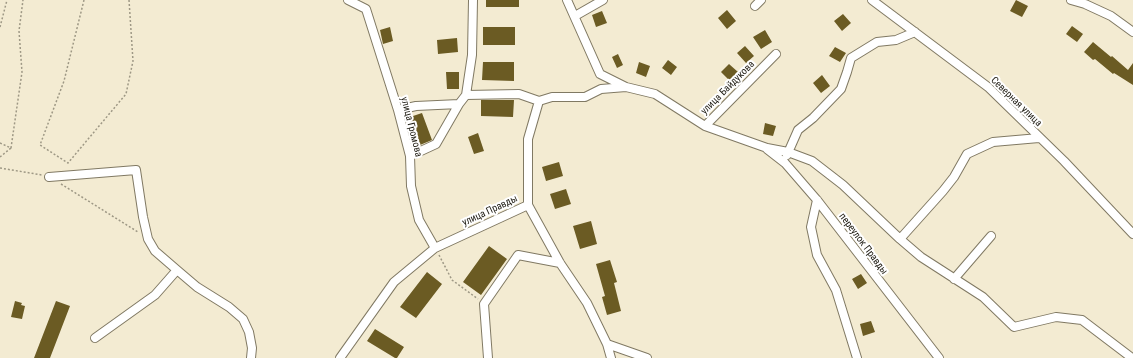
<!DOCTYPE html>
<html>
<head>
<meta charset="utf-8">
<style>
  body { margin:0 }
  canvas { display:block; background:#f3ebd2 }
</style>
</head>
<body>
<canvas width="1133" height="358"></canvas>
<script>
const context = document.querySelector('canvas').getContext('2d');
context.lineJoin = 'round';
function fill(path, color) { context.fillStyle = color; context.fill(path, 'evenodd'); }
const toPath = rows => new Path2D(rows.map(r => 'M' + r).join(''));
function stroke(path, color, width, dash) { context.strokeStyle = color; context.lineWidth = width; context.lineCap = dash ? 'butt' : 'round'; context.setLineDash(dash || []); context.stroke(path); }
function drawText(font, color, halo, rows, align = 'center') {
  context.font = font + ' "Roboto Condensed",sans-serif'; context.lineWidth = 4; context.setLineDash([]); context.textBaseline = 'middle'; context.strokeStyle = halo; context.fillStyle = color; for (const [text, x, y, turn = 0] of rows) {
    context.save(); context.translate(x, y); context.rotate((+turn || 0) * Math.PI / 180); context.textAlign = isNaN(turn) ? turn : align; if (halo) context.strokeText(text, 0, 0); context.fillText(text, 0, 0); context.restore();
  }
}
fill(toPath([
  [486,0,519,0,519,7,486,7],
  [1016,0,1028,6,1022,17,1010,11],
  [727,10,736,21,727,29,718,18],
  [602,11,607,23,596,27,592,15],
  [843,14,851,23,842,31,834,21],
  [1072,26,1083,34,1077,42,1066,34],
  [390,27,393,41,383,44,380,30],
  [483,27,515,27,515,45,483,45],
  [765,30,772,42,761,49,753,37],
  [457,38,458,52,438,54,437,40],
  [1093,42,1111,57,1112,56,1128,70,1133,63,1133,85,1114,73,1113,74,1095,59,1093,60,1084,52],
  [745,46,754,56,746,63,737,53],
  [835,47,846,53,840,62,829,56],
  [618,54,623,65,617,68,612,57],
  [668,60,677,67,671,75,662,68],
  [483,62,514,62,514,81,482,80],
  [639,62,650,66,646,77,636,73],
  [729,64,738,72,730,81,721,72],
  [446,72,459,72,459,89,447,89],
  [822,75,830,86,821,93,813,83],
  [481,100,514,100,513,117,481,116],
  [422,113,432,140,420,145,410,117],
  [765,123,776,126,773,136,763,134],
  [478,133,484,151,474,154,468,137],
  [559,162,563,176,546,181,542,167],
  [566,189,571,204,555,209,550,194],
  [591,221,597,244,580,249,573,226],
  [489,246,507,259,481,295,463,282],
  [610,260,617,282,614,283,621,311,607,315,602,297,605,296,596,264],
  [427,272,442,284,416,318,400,307],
  [861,274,867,283,858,289,852,279],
  [15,301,22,303,21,305,25,306,22,319,11,317],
  [56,301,70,306,50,358,34,358],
  [871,321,875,332,863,336,860,324],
  [375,329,404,347,397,358,395,358,367,341]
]), '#6b5b23');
const minor = toPath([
  [348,0,366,9,398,110,410,156,411,186,419,220,435,248],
  [567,0,600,74,626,87,601,89,585,97,552,97,539,101,528,139,528,205,560,263,587,303,607,344,611,358],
  [872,0,988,87,1064,161,1133,234],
  [1071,0,1085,4,1111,16,1133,32],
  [755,6,761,0],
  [575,16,603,0],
  [626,87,655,94,705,126,767,148,788,152,812,161,843,185,900,239,921,257,983,297,1014,327,1056,317,1082,320,1132,358],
  [466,95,519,94,539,101],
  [398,110,416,106,459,104,466,95,472,55,473,0],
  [705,126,776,54],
  [767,149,785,163,817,200,939,358],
  [787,155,798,130,813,118,841,89,847,72,851,58,877,42,896,40,915,32],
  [410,156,436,144,459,104],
  [49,177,136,170,143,217,148,239,155,251,177,270,197,287,229,307,243,319,249,332,252,348,251,358],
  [817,200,811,227,817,255,836,290,857,358],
  [900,239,943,191,954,177,967,154,993,142,1039,138],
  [954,279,991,236],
  [95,338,155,295,177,270],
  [607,344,647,358],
  [340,358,394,282,435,248,528,205],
  [488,358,484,304,518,255,560,263]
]);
stroke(minor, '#807963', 10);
stroke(toPath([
  [84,0,64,81,40,145,68,163,126,94,133,61,129,0],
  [0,27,7,0],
  [0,143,11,148,22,72,19,31,23,0],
  [0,157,11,148],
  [0,168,42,175],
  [61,184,138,232],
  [439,255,452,280,478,299]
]), '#9e9885', 1.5, [2, 2]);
stroke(minor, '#fff', 8);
drawText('10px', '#1b180f', '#fff', [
  ["улица Байдукова",728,88,-45],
  ["Северная улица",1016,102,44],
  ["улица Громова",411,127,76],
  ["улица Правды",490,211,-25],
  ["переулок Правды",863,244,53]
]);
</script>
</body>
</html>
